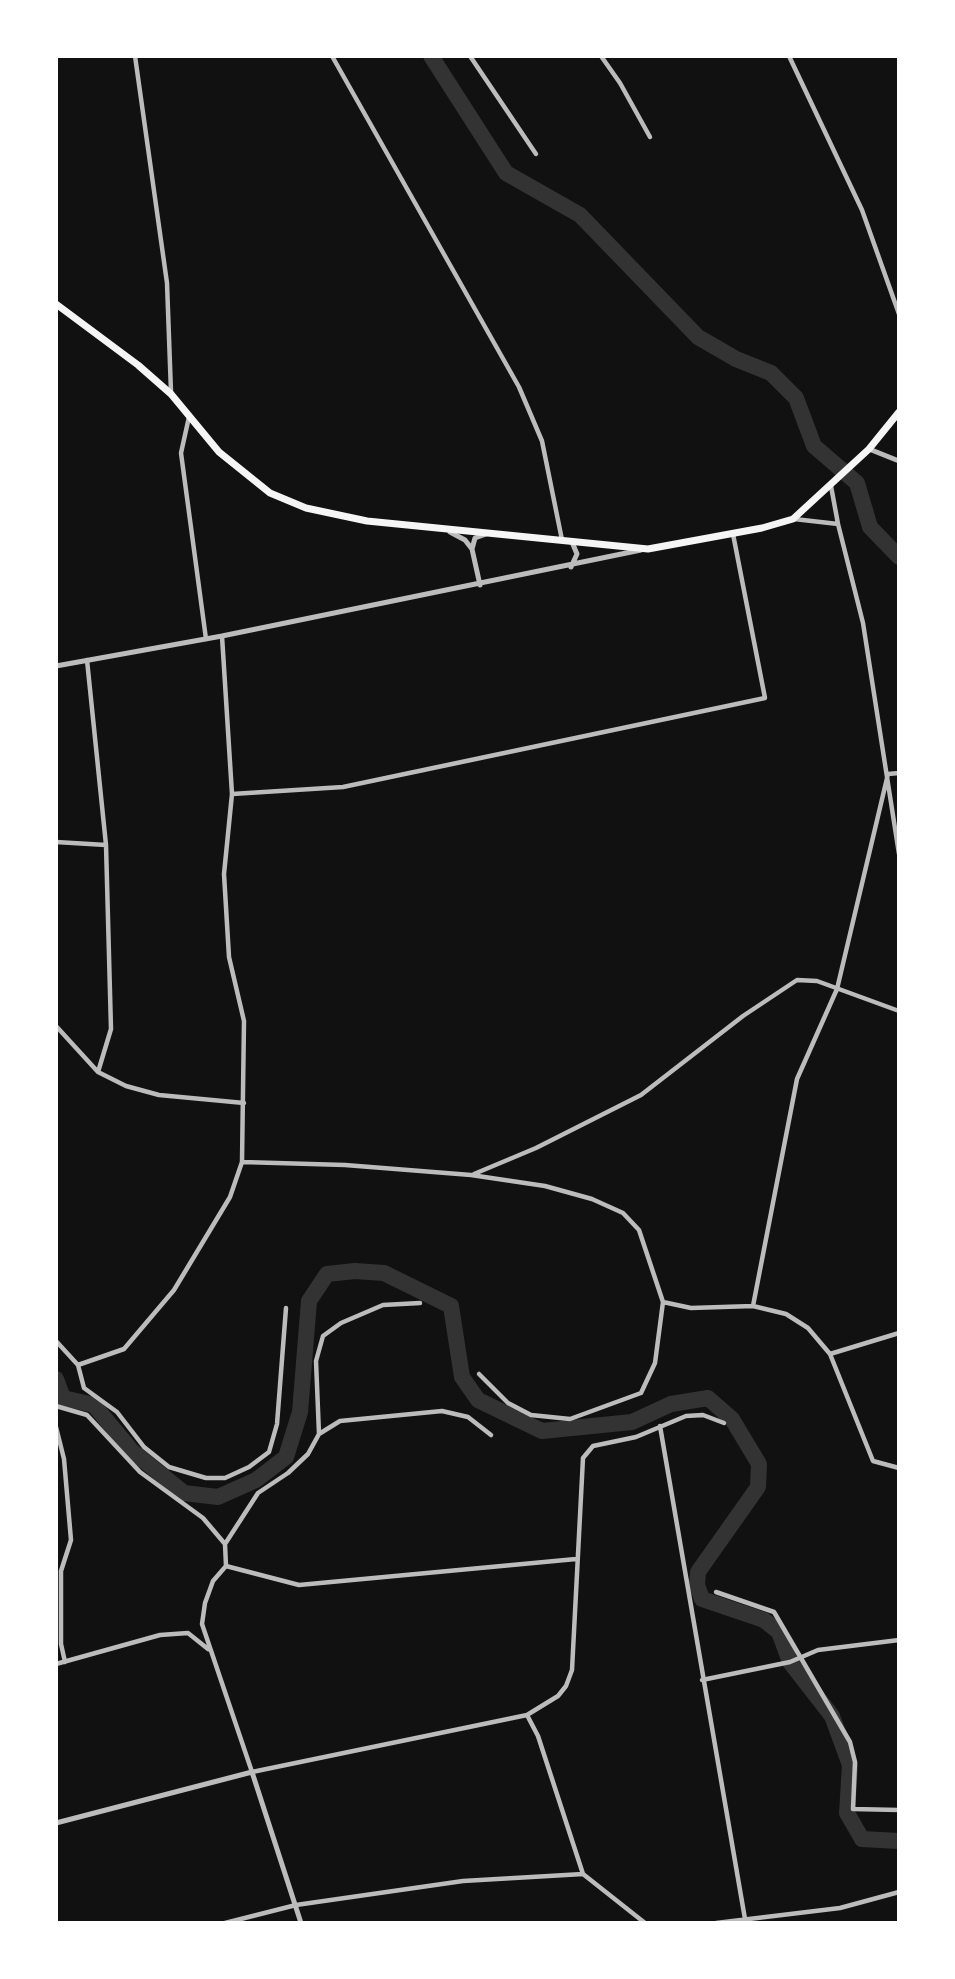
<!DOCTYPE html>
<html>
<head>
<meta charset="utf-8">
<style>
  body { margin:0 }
  #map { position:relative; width:955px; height:1979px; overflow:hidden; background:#111; font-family:"Golos Text",sans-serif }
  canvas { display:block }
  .frame { position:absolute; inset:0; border:58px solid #fff; pointer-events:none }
</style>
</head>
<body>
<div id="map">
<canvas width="955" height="1979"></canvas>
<div class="frame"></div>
</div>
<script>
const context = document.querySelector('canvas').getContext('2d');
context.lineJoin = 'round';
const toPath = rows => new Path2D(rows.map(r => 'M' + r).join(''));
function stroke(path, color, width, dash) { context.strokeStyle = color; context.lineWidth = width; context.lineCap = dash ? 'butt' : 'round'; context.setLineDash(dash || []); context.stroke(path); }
stroke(toPath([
  [431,56,506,173,580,215,698,337,736,359,771,373,796,398,814,446,857,483,870,527,899,557],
  [56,1379,63,1398,94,1405,132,1451,184,1493,218,1497,256,1480,286,1457,300,1412,309,1301,327,1274,355,1271,384,1273,451,1306,462,1377,478,1400,542,1431,632,1422,671,1404,708,1398,732,1419,759,1464,758,1487,698,1572,697,1585,702,1599,764,1620,779,1632,790,1662,832,1716,850,1765,847,1813,862,1839,899,1841]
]), '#333', 16);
stroke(toPath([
  [135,56,167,283,171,392],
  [332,56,519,387,542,441,562,540],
  [470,56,536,154],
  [601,56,620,83,650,137],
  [789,56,862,210,899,314],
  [189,417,181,453,206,639],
  [831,486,838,524],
  [794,519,838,524,863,623,899,854],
  [87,660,106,845,111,1029,98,1072],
  [232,794,343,787,765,698,733,534],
  [56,842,106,845],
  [56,1026,98,1072,126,1086,159,1095,244,1103],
  [242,1162,345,1165,471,1175,545,1186,592,1199,623,1213,639,1230,663,1302,691,1308,753,1306,786,1314,808,1328,830,1354,873,1461,899,1468],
  [474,1174,536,1148,641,1095,743,1016,797,980,817,981,899,1011],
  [753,1306,797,1079,837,989,888,774,899,773],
  [56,1341,78,1365,84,1388,117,1412,144,1447,169,1467,206,1478,225,1478,249,1467,269,1452,277,1424,286,1308],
  [830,1354,899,1333],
  [78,1365,124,1349,174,1290,230,1197,242,1162,244,1021,229,957,224,874,232,794,222,636],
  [479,1374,508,1403,531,1415,570,1419,641,1393,655,1363,663,1302],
  [56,1406,87,1415,140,1472,203,1518,225,1544],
  [660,1426,745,1919],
  [56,1427,64,1459,71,1540,61,1571,61,1644,65,1662],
  [319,1434,316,1361,323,1336,341,1323,383,1305,420,1303],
  [225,1544,226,1566,213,1581,205,1603,202,1624,252,1772,527,1715],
  [225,1544,258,1493,288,1473,308,1454,319,1434,340,1421,442,1411,468,1417,491,1435],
  [226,1566,299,1585,576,1559],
  [716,1592,774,1612,850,1742,855,1762,853,1809,899,1810],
  [56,1664,160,1635,188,1633,208,1649],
  [702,1680,790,1662,818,1650,899,1640],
  [225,1923,296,1905,463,1881,583,1874],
  [645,1923,583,1874,538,1736,527,1715,558,1696,566,1686,572,1670,583,1458,593,1446,636,1437,686,1416,703,1415,724,1423],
  [716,1923,840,1908,899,1892]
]), '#bcbcbc', 4.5);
stroke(toPath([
  [869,449,899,461],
  [450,532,465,540,472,549],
  [571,567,577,554,572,542],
  [480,585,472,549,475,538,486,534],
  [56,666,222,636,641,550],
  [56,1823,252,1772,301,1923]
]), '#bcbcbc', 5);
stroke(toPath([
  [56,304,138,365,171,394,219,452,270,493,306,508,367,521,648,549,762,528,793,519,869,449,899,412]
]), '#f5f5f5', 7);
</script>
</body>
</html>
